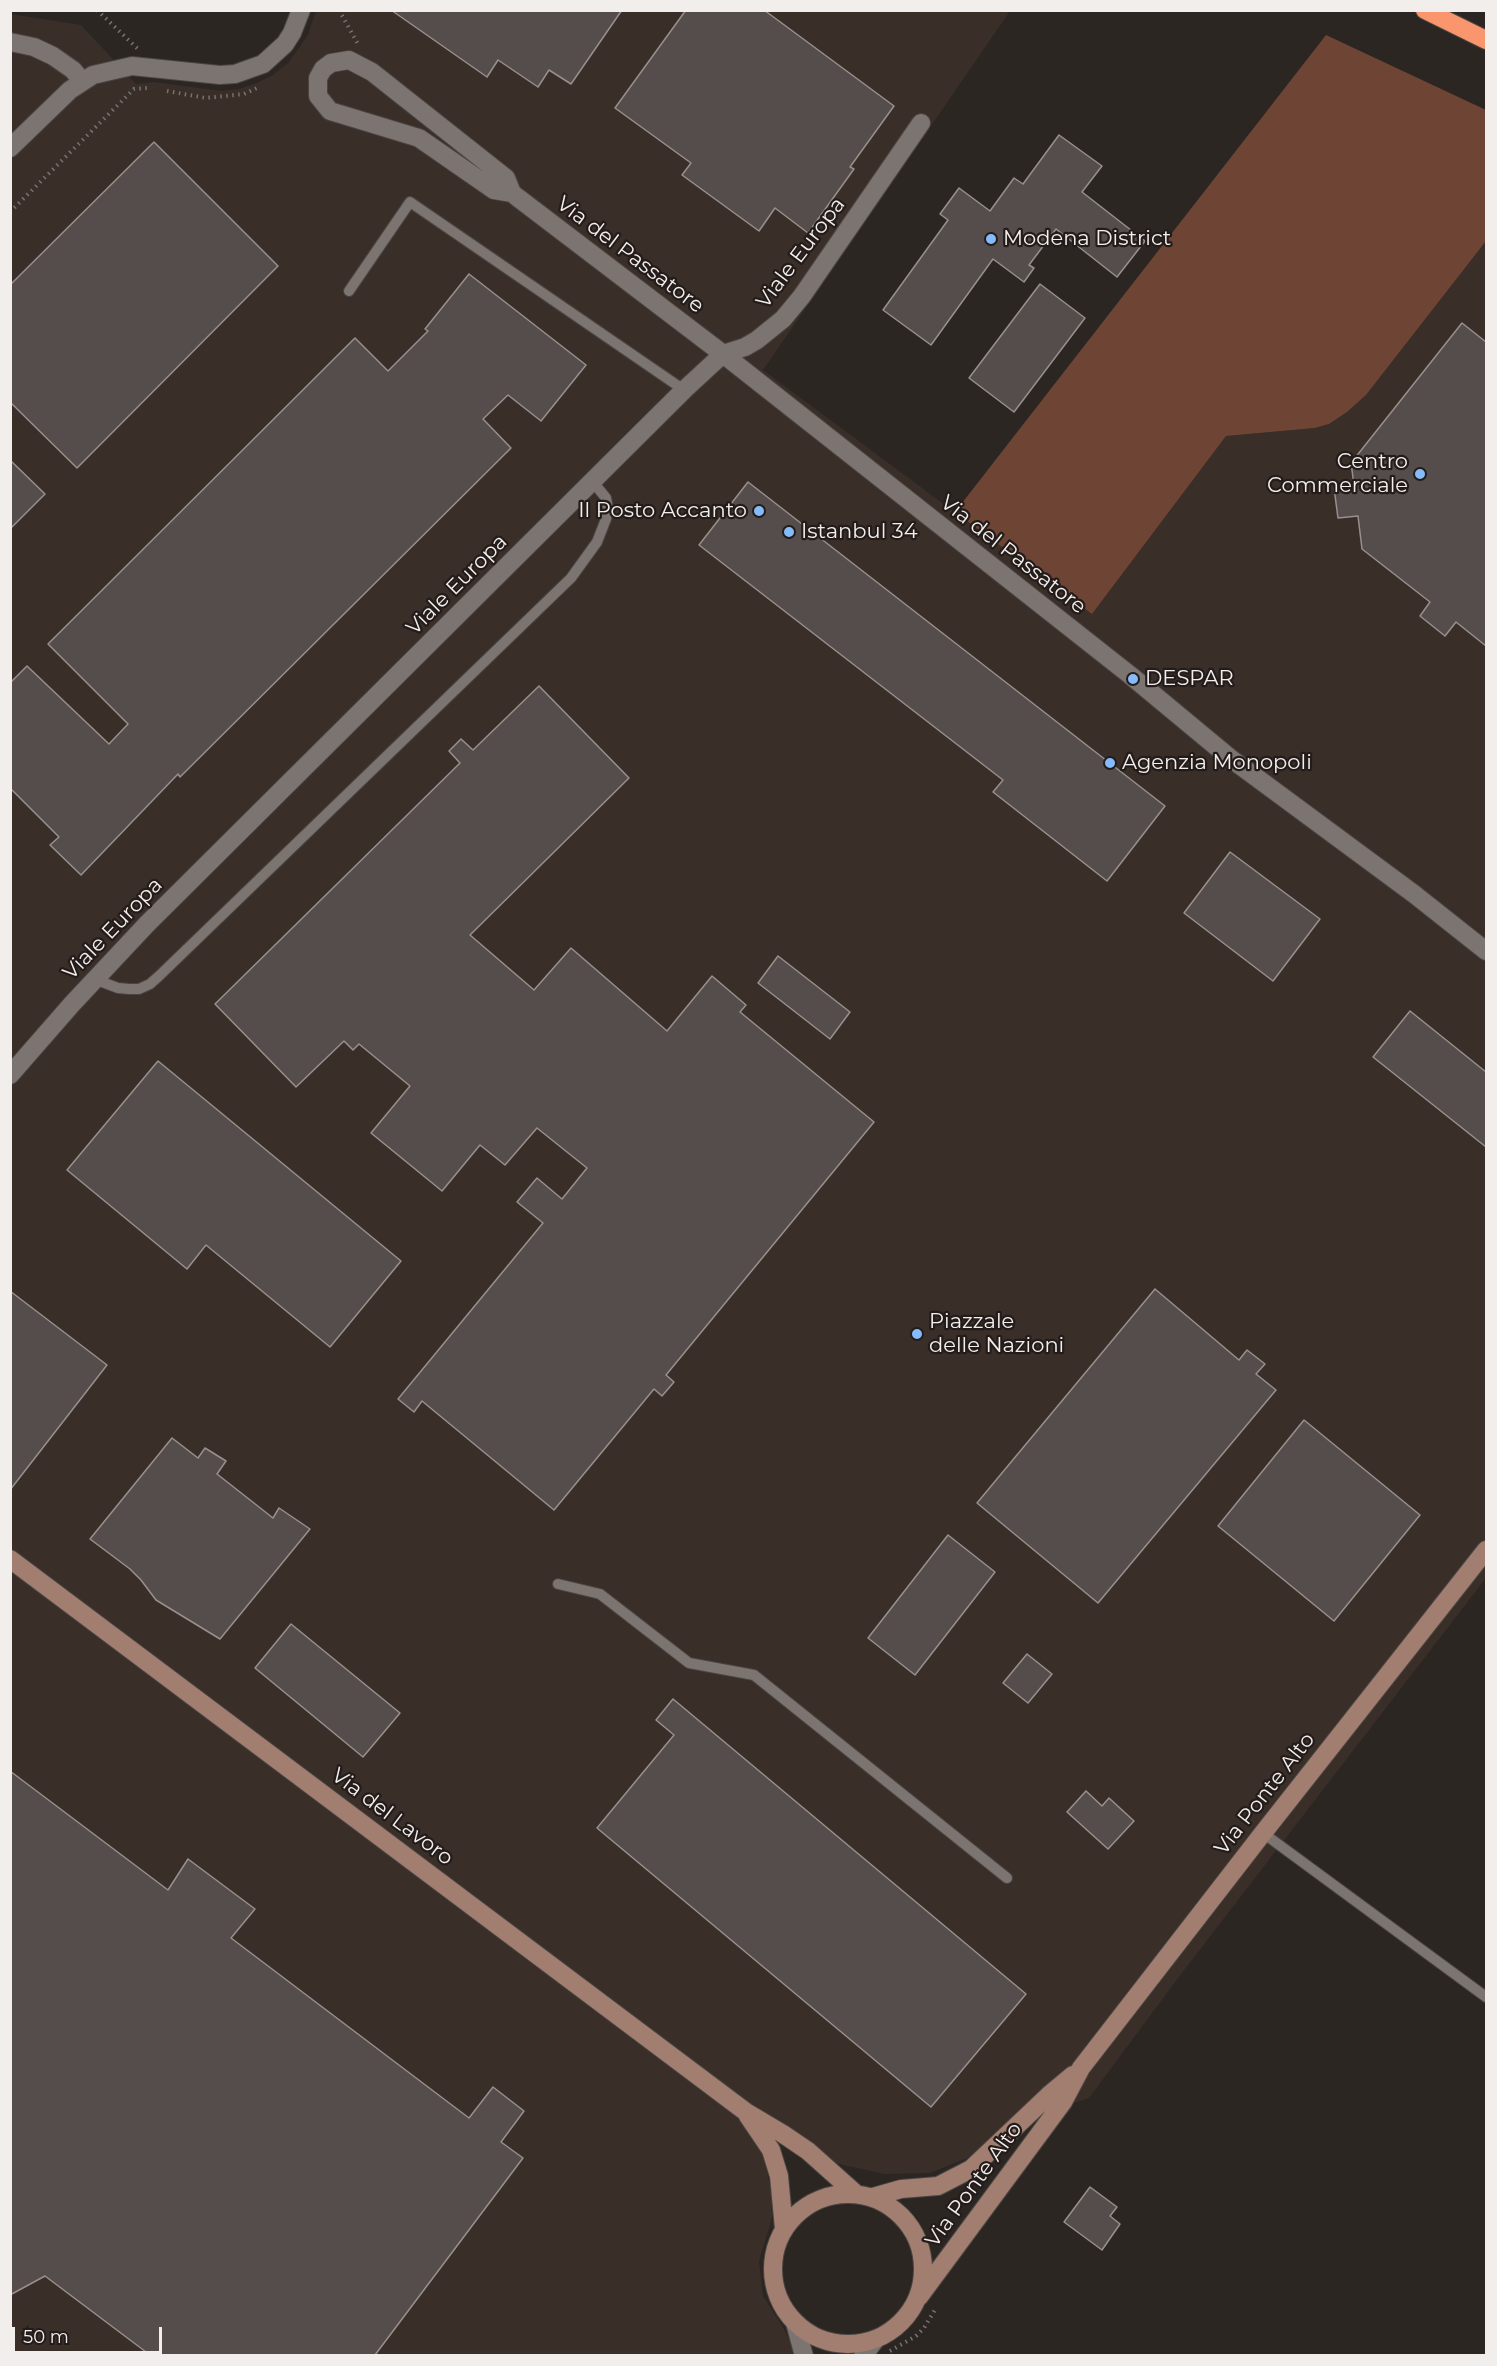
<!DOCTYPE html>
<html>
<head>
<meta charset="utf-8">
<style>
  body { margin:0 }
  #map { position:relative; width:1497px; height:2366px; overflow:hidden; background:#2c2623; font-family:Montserrat,sans-serif }
  canvas { display:block }
  .frame { position:absolute; inset:0; border:12px solid #f2eeec; pointer-events:none }
  .scale { position:absolute; left:12px; top:2327px; width:150px; height:27px; box-sizing:border-box; border:3px solid #f2eeec; border-top:0; padding-left:8px; font-size:18px; line-height:21px; white-space:nowrap; color:#f2eeec; -webkit-text-stroke:4px #231c1a; paint-order:stroke }
</style>
</head>
<body>
<div id="map">
<canvas width="1497" height="2366"></canvas>
<div class="frame"></div>
<div class="scale">50 m</div>
</div>
<script>
const context = document.querySelector('canvas').getContext('2d');
context.lineJoin = 'round';
function fill(path, color) { context.fillStyle = color; context.fill(path, 'evenodd'); }
const toPath = rows => new Path2D(rows.map(r => 'M' + r).join(''));
function stroke(path, color, width, dash) { context.strokeStyle = color; context.lineWidth = width; context.lineCap = dash ? 'butt' : 'round'; context.setLineDash(dash || []); context.stroke(path); }
function drawText(font, color, halo, rows, align = 'center') {
  context.font = font + ' Montserrat,sans-serif'; context.lineWidth = 4.5; context.setLineDash([]); context.textBaseline = 'middle'; context.strokeStyle = halo; context.fillStyle = color; for (const [text, x, y, turn = 0] of rows) {
    context.save(); context.translate(x, y); context.rotate((+turn || 0) * Math.PI / 180); context.textAlign = isNaN(turn) ? turn : align; if (halo) context.strokeText(text, 0, 0); context.fillText(text, 0, 0); context.restore();
  }
}
fill(toPath([
  [316,11,1010,11,763,370,1092,614,1226,436,1315,428,1329,424,1347,412,1366,395,1486,241,1486,1578,1178,1978,1089,2098,1039,2114,975,2155,930,2173,884,2174,822,2160,742,2103,765,2160,771,2192,772,2218,759,2261,763,2296,784,2329,796,2355,11,2356,11,14,81,25,136,84,154,82,222,91,239,89,257,83,273,75,288,63,308,35]
]), '#3a2e28');
fill(toPath([
  [1326,35,1486,110,1486,241,1366,395,1347,412,1329,424,1315,428,1226,436,1092,614,955,512]
]), '#6e4535');
const building = toPath([
  [391,10,622,10,571,84,549,70,538,87,498,60,487,77,391,10],
  [686,10,764,10,894,106,850,167,854,169,808,233,775,208,759,231,682,175,691,163,615,108,686,10],
  [1059,135,1102,166,1082,192,1145,241,1117,277,1056,229,1029,265,1034,268,1024,282,993,259,931,345,883,310,948,220,940,214,959,188,990,211,1014,178,1023,184,1059,135],
  [154,142,278,266,77,468,10,402,10,285,154,142],
  [469,274,586,365,541,421,508,395,483,419,511,448,180,777,178,774,81,875,50,845,59,837,10,788,10,683,27,666,109,744,128,724,48,644,355,338,388,371,428,331,425,329,469,274],
  [1040,284,1085,318,1014,412,969,378,1040,284],
  [1462,323,1486,342,1486,646,1456,622,1445,636,1420,616,1430,602,1362,549,1358,516,1338,518,1334,488,1354,485,1351,463,1462,323],
  [10,460,45,494,10,529,10,460],
  [748,482,1165,806,1107,881,993,792,1003,780,699,545,748,482],
  [539,686,629,778,470,935,534,990,571,948,667,1031,712,976,746,1005,740,1012,874,1122,666,1375,674,1382,662,1396,654,1389,554,1510,422,1401,414,1412,398,1399,543,1223,517,1202,537,1178,562,1199,587,1168,537,1128,505,1165,480,1145,442,1191,371,1133,410,1086,359,1044,353,1050,344,1041,296,1087,215,1004,460,763,449,751,461,739,473,750,539,686],
  [1230,852,1320,919,1273,981,1184,913,1230,852],
  [778,956,850,1012,830,1039,758,983,778,956],
  [1410,1011,1486,1072,1486,1147,1373,1057,1410,1011],
  [158,1061,401,1261,330,1347,206,1245,187,1269,67,1170,158,1061],
  [1155,1289,1239,1360,1247,1350,1265,1364,1256,1374,1276,1390,1098,1603,977,1503,1155,1289],
  [10,1291,107,1365,10,1490,10,1291],
  [1304,1420,1420,1515,1334,1621,1218,1526,1304,1420],
  [172,1438,198,1458,205,1448,226,1461,217,1474,273,1518,279,1508,310,1529,220,1639,156,1600,141,1580,130,1569,90,1539,172,1438],
  [948,1535,995,1572,915,1675,868,1638,948,1535],
  [291,1624,400,1713,363,1757,255,1668,291,1624],
  [1027,1654,1052,1674,1028,1703,1003,1683,1027,1654],
  [673,1699,1026,1994,931,2107,597,1828,674,1735,656,1720,673,1699],
  [10,1771,168,1890,188,1859,255,1909,231,1938,469,2118,493,2087,524,2111,501,2142,523,2158,375,2355,150,2355,45,2276,10,2295,10,1771],
  [1086,1791,1102,1806,1109,1798,1134,1821,1108,1849,1067,1812,1086,1791],
  [1090,2187,1117,2207,1110,2216,1120,2224,1102,2250,1064,2222,1090,2187]
]);
fill(building, '#554d4b');
stroke(building, '#98908c', 1.5);
const lane = toPath([
  [349,291,410,202,684,390],
  [94,979,118,988,129,989,139,989,150,984,159,976,571,578,597,542,606,519,608,508,606,498,593,482],
  [558,1584,600,1594,689,1663,754,1675,1007,1878],
  [1263,1833,1486,1997]
]);
const street = toPath([
  [10,42,34,47,53,56,73,70,82,81],
  [10,148,70,90,93,75,132,66,220,75,235,74,263,64,285,44,292,33,301,10],
  [512,193,494,190,419,138,330,111,318,96,318,78,323,69,331,63,349,60,372,72,506,178,512,193,517,197,723,354,1130,675,1230,758,1414,894,1486,951],
  [10,1075,72,1004,147,924,684,390,723,354,745,347,757,340,783,319,802,296,921,123],
  [795,2323,804,2356],
  [863,2356,875,2340]
]);
const secondary = toPath([
  [10,1559,746,2112,783,2134,808,2151,855,2193],
  [748,2116,771,2150,779,2176,784,2229],
  '773 2269a75 75 0 1 1 150 0a75 75 0 1 1-150 0Z',
  [873,2197,901,2189,938,2186,971,2169,1049,2095,1073,2075],
  [919,2297,1063,2102,1081,2068,1263,1833,1486,1550]
]);
const highway = toPath([
  [1425,10,1486,40]
]);
stroke(lane, '#4a4542', 12);
stroke(street, '#4a4542', 20);
stroke(secondary, '#4a4542', 20);
stroke(highway, '#4a4542', 20);
stroke(toPath([
  [97,10,138,49],
  [339,10,358,44],
  [167,91,206,98,244,94,257,88],
  [10,212,134,89,148,88],
  [890,2351,916,2336,924,2328,936,2308]
]), '#787371', 4, [1.5, 4.5]);
stroke(lane, '#7c7471', 10);
stroke(street, '#7c7471', 18);
stroke(secondary, '#a27e70', 18);
stroke(highway, '#fa966d', 18);
for (const [x, y, r, color] of [
  [991,239,6,"#85bbfb"],
  [1420,474,6,"#85bbfb"],
  [759,511,6,"#85bbfb"],
  [789,532,6,"#85bbfb"],
  [1133,679,6,"#85bbfb"],
  [1110,763,6,"#85bbfb"],
  [917,1334,6,"#85bbfb"]
]) { const dot = new Path2D(); dot.arc(x, y, r, 0, 2 * Math.PI); context.fillStyle = color; context.fill(dot); stroke(dot, '#231c1a', 2); }
drawText('21px', '#f2eeec', '#231c1a', [
  ["Modena District",1003,239],
  ["Centro",1408,462,"right"],
  ["Commerciale",1408,486,"right"],
  ["Il Posto Accanto",747,511,"right"],
  ["Istanbul 34",801,532],
  ["DESPAR",1145,679],
  ["Agenzia Monopoli",1122,763],
  ["Piazzale",929,1322],
  ["delle Nazioni",929,1346]
], 'left');
drawText('21px', '#f2eeec', '#231c1a', [
  ["Viale Europa",801,253,-53],
  ["Via del Passatore",630,255,37],
  ["Via del Passatore",1013,555,38],
  ["Viale Europa",457,585,-45],
  ["Viale Europa",113,929,-46],
  ["Via Ponte Alto",1265,1794,-52],
  ["Via del Lavoro",392,1817,37],
  ["Via Ponte Alto",974,2185,-54]
]);
</script>
</body>
</html>
